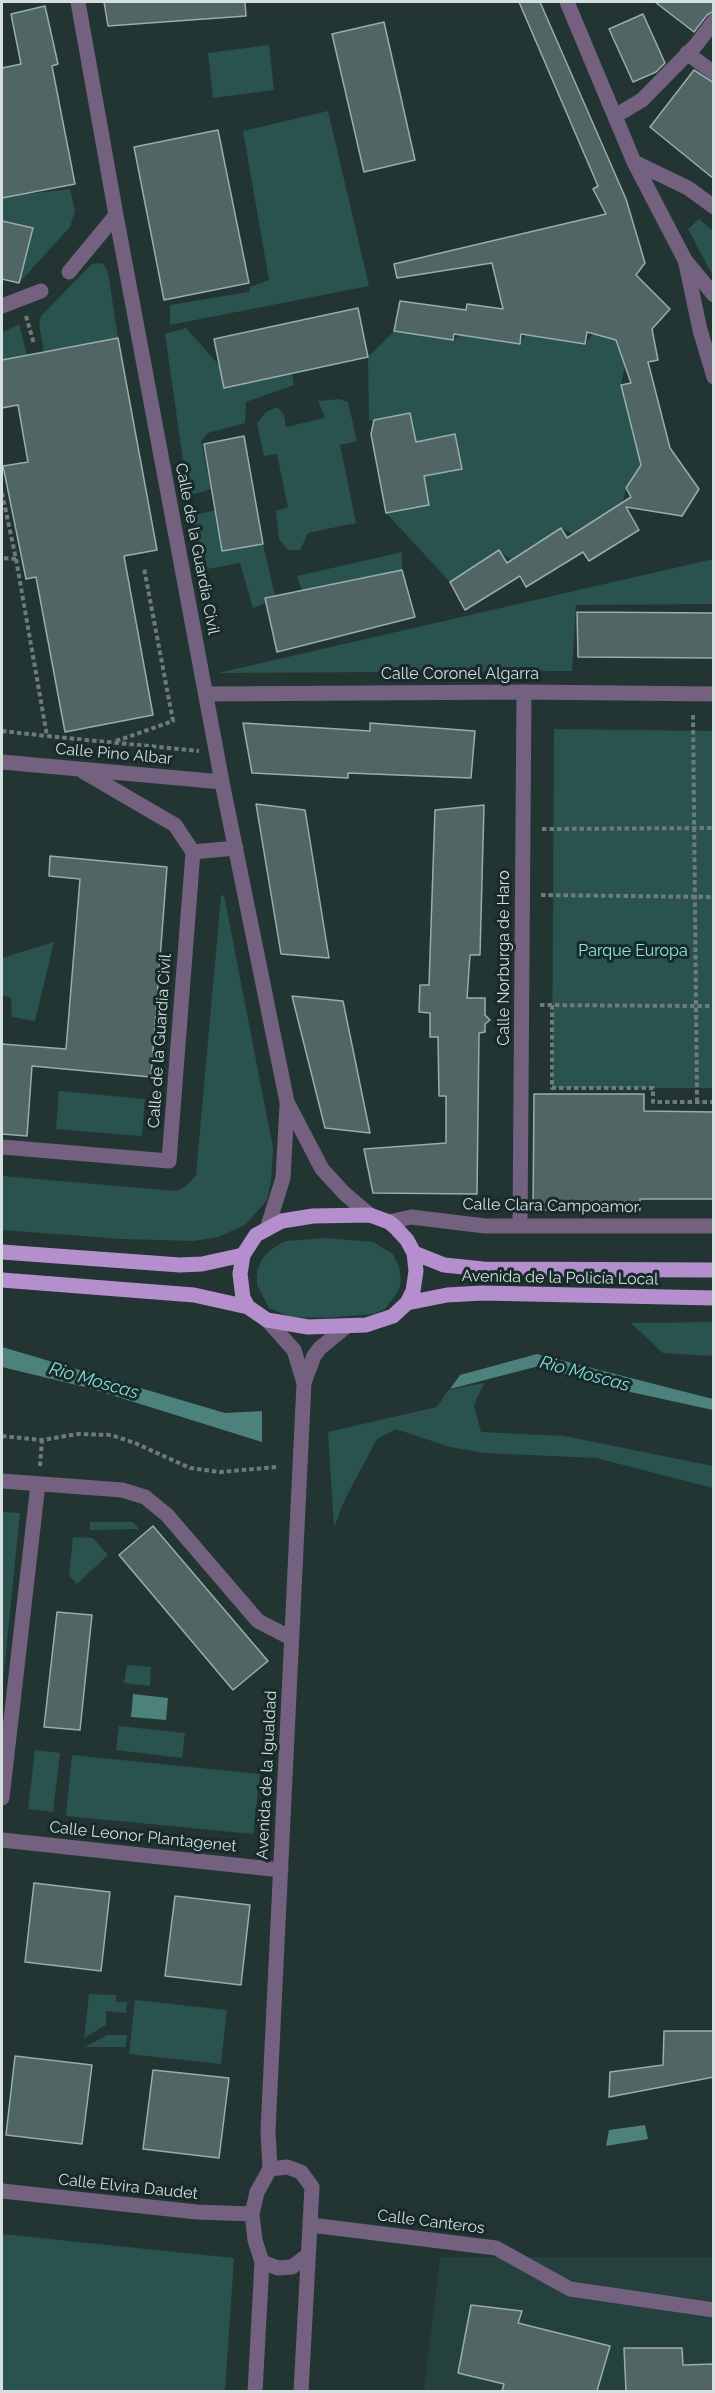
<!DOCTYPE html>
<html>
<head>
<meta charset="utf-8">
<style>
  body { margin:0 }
  #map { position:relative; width:715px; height:2393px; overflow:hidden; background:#223533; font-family:Raleway,sans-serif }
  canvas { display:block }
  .frame { position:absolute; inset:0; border:3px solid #d4dfde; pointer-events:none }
</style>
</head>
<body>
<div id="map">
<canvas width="715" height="2393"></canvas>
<div class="frame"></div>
</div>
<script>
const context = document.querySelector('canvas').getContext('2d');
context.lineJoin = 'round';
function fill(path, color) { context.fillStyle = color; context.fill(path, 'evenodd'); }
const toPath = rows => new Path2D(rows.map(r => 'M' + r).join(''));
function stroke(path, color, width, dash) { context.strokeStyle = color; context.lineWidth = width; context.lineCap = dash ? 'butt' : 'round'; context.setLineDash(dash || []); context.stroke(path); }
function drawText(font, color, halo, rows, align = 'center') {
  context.font = font + ' Raleway,sans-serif'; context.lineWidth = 6; context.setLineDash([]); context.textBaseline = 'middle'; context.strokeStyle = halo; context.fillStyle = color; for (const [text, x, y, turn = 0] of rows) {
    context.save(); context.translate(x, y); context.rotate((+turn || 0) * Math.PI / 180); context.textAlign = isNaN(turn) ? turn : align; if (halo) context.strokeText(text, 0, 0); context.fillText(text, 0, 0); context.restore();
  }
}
fill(toPath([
  [440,2257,713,2257,713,2391,424,2392]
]), '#24413e');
fill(toPath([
  [269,45,274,90,213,98,208,53],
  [328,111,369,286,170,325,170,305,249,292,250,287,269,280,243,131],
  [2,189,3,197,70,189,75,211,70,227,19,283,33,229,2,220],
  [699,219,713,231,713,276,688,229],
  [100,263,104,265,108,272,118,338,44,352,39,325,41,316,92,264],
  [19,324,27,355,2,360,2,333],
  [186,328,219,365,224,388,292,373,294,385,246,402,245,423,208,433,201,441,211,489,188,496,165,334],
  [394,331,453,340,461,335,519,344,526,335,585,344,593,334,616,340,625,366,621,385,635,442,646,457,626,488,623,502,574,534,561,528,511,560,499,551,450,582,386,513,429,505,424,476,462,469,455,434,416,442,410,413,369,421,368,357],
  [340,399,348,402,357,441,340,445,356,523,308,533,300,550,288,550,279,539,276,511,288,507,277,454,264,456,257,423,266,412,277,407,284,415,286,427,325,418,318,401],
  [216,510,223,550,263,544,275,596,265,598,266,603,253,608,240,563,202,570,191,516],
  [402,552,402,570,302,590,297,576],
  [713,559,713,604,576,605,572,671,218,673],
  [554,729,713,731,713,1088,552,1088],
  [224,895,273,1148,271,1181,267,1200,245,1225,218,1237,193,1241,122,1239,2,1230,2,1176,177,1191,187,1185,196,1175,221,896],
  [54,942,35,1021,12,1017,11,997,2,996,2,958],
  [59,1091,145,1099,142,1136,56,1129],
  [326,1238,373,1242,393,1254,399,1267,401,1280,399,1290,385,1309,374,1314,324,1318,291,1317,269,1308,257,1285,257,1271,262,1259,270,1250,285,1241],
  [713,1322,713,1356,663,1353,631,1323],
  [484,1383,474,1405,481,1432,564,1436,713,1466,713,1488,596,1458,484,1453,450,1447,396,1429,377,1439,345,1499,334,1527,328,1432,437,1407,448,1390],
  [2,1512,20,1513,2,1691],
  [90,1522,133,1522,139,1529,90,1530],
  [73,1537,93,1538,108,1555,77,1584,69,1576],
  [127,1665,151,1667,150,1686,124,1683],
  [119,1726,185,1733,182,1758,116,1750],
  [35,1750,60,1753,53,1812,28,1809],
  [72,1755,260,1774,253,1834,66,1816],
  [89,1994,116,1995,116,2002,127,2002,126,2013,106,2011,106,2025,84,2038],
  [135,2000,227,2010,221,2064,129,2054],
  [107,2035,127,2035,126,2047,85,2047],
  [2,2234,234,2258,225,2391,2,2391]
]), '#2a524e');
fill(toPath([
  [2,1347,225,1413,262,1411,262,1442,89,1388,2,1367],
  [537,1354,713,1399,713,1410,612,1388,539,1366,450,1389,460,1375],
  [133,1694,168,1698,166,1720,131,1717],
  [645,2125,648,2139,606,2146,609,2130]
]), '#4d817c');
const building = toPath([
  [104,2,245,2,246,16,108,26,104,2],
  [519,2,540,2,626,199,645,263,636,275,670,309,652,329,658,360,648,362,670,448,699,489,682,516,626,507,639,530,589,561,583,552,526,587,520,576,465,610,450,582,499,550,507,563,561,528,567,538,631,497,626,488,641,465,621,385,631,383,616,340,587,332,585,344,521,334,520,344,454,334,453,340,394,331,400,301,466,310,467,304,503,309,492,263,397,278,394,264,606,214,593,189,598,186,519,2],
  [655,2,714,2,714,11,707,15,694,32,655,2],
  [45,6,58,64,52,66,75,184,2,198,2,68,21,64,11,14,45,6],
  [643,14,665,63,656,72,633,82,609,29,643,14],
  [384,22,415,160,364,172,332,34,384,22],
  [694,70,714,83,714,179,650,127,694,70],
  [218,130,249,283,164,300,134,147,218,130],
  [2,221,33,228,19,283,2,279,2,221],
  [358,308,368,357,224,388,214,339,358,308],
  [118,338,157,550,124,556,153,715,65,732,36,577,26,579,3,466,28,462,18,405,2,408,2,360,118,338],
  [410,413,416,442,455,434,462,469,424,476,429,505,386,513,371,434,374,420,410,413],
  [244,436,263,544,222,551,204,444,244,436],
  [402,570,415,617,277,652,265,598,402,570],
  [577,612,714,613,714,658,578,657,577,612],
  [243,723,370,731,370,723,475,731,471,778,348,773,348,778,252,773,243,723],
  [256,804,305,810,329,958,281,954,256,804],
  [484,805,480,955,470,955,467,998,485,998,485,1015,490,1020,485,1024,485,1032,479,1033,477,1194,373,1193,364,1149,446,1143,446,1096,439,1096,438,1037,430,1037,430,1013,419,1012,420,985,429,985,435,810,484,805],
  [50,856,167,867,151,1077,32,1066,27,1136,2,1134,2,1044,66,1049,80,879,49,876,50,856],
  [292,996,343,1001,370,1133,325,1128,292,996],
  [534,1094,644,1094,644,1111,714,1112,714,1199,640,1199,640,1210,533,1210,534,1094],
  [153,1526,268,1661,233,1690,119,1555,153,1526],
  [57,1612,92,1615,80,1730,44,1727,57,1612],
  [34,1883,110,1892,101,1971,25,1962,34,1883],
  [175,1896,250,1905,241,1985,165,1976,175,1896],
  [664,2031,714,2031,714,2077,609,2097,610,2072,663,2065,664,2031],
  [15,2056,92,2065,82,2144,6,2135,15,2056],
  [153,2070,229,2078,219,2158,143,2149,153,2070],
  [471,2305,522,2311,518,2323,610,2346,597,2391,502,2391,504,2384,458,2373,471,2305],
  [624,2348,682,2348,683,2365,714,2364,714,2391,626,2391,624,2348]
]);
fill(building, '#516664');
stroke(building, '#97aeac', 1.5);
stroke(toPath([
  [26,316,34,344],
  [2,493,16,559,2,558],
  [16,559,47,736,199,751],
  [2,731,47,736],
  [116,741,173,721,144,568],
  [542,829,714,828],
  [541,895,714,897],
  [540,1005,696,1006,693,713],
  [552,1005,552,1088,653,1088,653,1102,714,1102],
  [697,1102,696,1006,714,1006],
  [2,1436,42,1440,78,1434,111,1435,135,1443,190,1468,220,1472,277,1467],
  [40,1466,42,1440]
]), '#6d7c7b', 4, [4.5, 3]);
stroke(toPath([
  [78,2,116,215,222,782,287,1102,322,1169,345,1194,370,1215],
  [567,2,634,162],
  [687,53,714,73],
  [615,116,642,100,696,45,714,21],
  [714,207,688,188,634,162,685,260,714,295],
  [686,264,700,330,714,377],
  [69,272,116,215],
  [2,306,41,291],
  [206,694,524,692,714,694],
  [2,762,222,782],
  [84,772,175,825,193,852],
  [193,852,236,848],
  [2,1147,169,1161,193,852],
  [389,1222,411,1217,485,1226,714,1226],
  [520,1225,524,692],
  [268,1226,283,1178,287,1105],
  [267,1320,294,1350,304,1383],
  [2,1481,122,1490,145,1497,167,1515,258,1621,291,1638],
  [2,1798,38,1484],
  [2,1840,281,1870],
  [270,2169,268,2131,304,1383,314,1356,320,1348,347,1326],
  [2,2191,197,2212,252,2214],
  [311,2225,496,2248,570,2289,714,2310],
  [255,2392,262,2262],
  [301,2392,312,2187,301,2172,287,2167,270,2169,257,2192,252,2214,255,2240,262,2262,278,2268,292,2267,308,2255]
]), '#73617f', 15);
stroke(toPath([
  [370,1215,389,1222,395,1227,407,1240,414,1253,416,1271,413,1291,407,1303,393,1316,366,1325,308,1327,267,1320,248,1307,243,1298,240,1274,243,1255,256,1235,282,1221,313,1216,370,1215],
  [2,1252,180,1265,202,1264,243,1255],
  [414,1253,444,1265,483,1269,714,1270],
  [2,1280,194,1295,248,1307],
  [407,1303,447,1295,482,1293,714,1298]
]), '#b58ecd', 15);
drawText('16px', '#d4dfde', '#182b2a', [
  ["Calle de la Guardia Civil",197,549,79],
  ["Calle Coronel Algarra",460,674],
  ["Calle Pino Albar",114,754,5],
  ["Calle Norburga de Haro",504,958,-90],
  ["Calle de la Guardia Civil",160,1041,-86],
  ["Calle Clara Campoamor",551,1206,1],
  ["Avenida de la Policía Local",560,1278,1],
  ["Avenida de la Igualdad",267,1775,-87],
  ["Calle Leonor Plantagenet",143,1837,6],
  ["Calle Elvira Daudet",128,2187,6],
  ["Calle Canteros",431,2222,7]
]);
drawText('16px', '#8ee6df', '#182b2a', [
  ["Parque Europa",633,951]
]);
drawText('italic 18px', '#84dcd5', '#182b2a', [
  ["Rio Moscas",585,1374,15],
  ["Rio Moscas",94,1381,16]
]);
</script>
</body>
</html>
